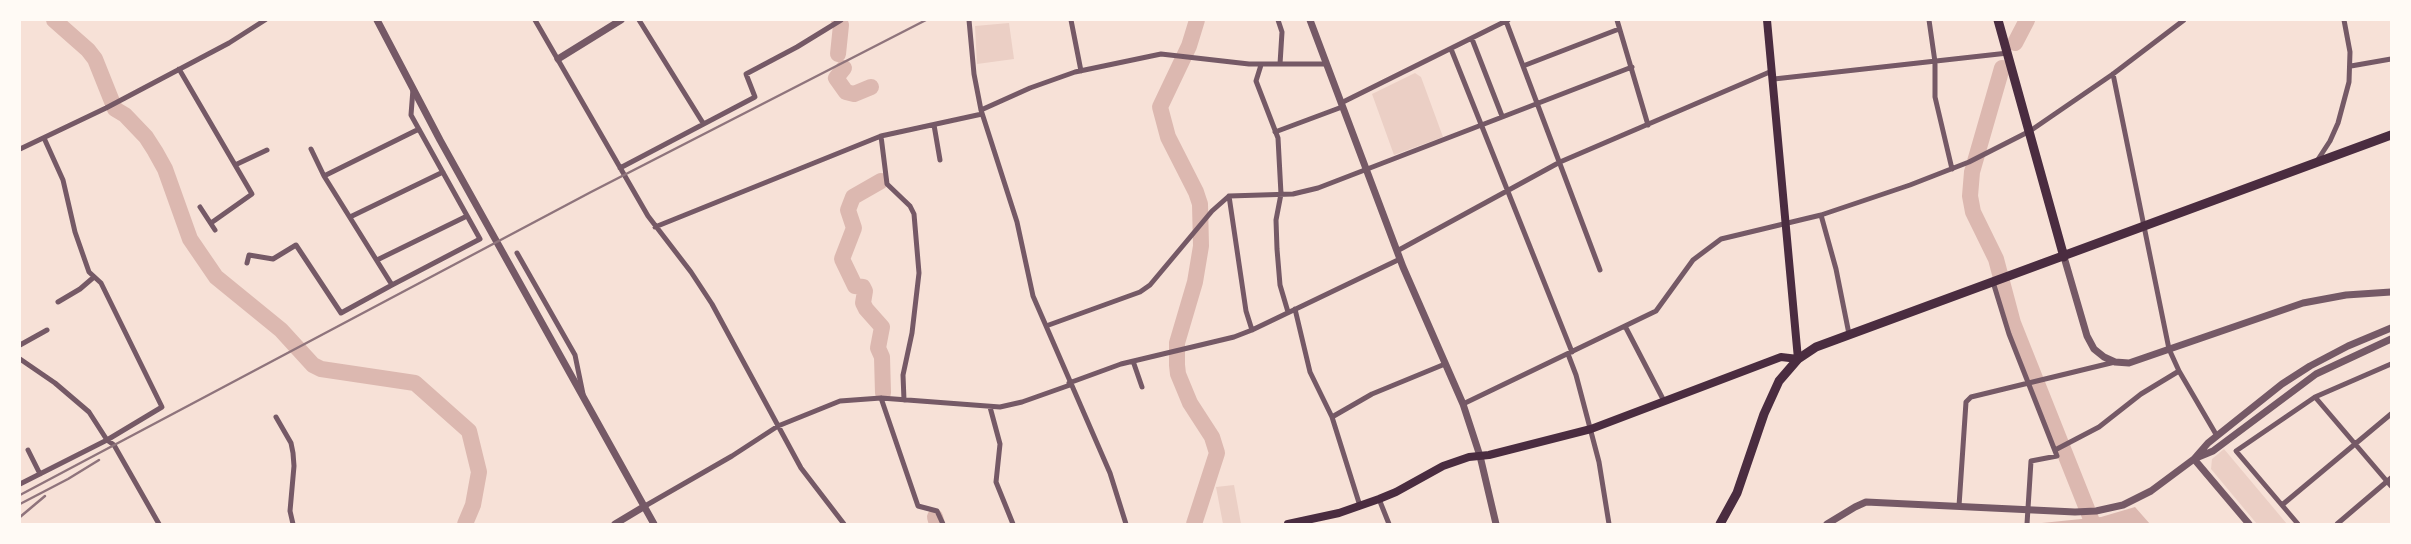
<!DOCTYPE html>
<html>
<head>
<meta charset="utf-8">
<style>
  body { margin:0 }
  #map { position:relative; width:2411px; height:544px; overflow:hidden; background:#f7e1d7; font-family:"Nunito Sans",sans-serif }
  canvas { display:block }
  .frame { position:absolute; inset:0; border:21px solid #fffaf5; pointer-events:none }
</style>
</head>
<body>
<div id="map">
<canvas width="2411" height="544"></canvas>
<div class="frame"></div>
</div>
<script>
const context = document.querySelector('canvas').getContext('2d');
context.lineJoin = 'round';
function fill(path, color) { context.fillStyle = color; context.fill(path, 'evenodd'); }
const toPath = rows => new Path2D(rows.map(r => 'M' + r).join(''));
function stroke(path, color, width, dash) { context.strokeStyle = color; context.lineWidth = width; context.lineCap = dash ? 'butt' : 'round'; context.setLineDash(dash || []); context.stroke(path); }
fill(toPath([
  [1009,23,1014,59,977,64,975,26],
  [1415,73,1421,77,1443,137,1394,155,1372,94],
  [2224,449,2287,524,2257,524,2211,469,2212,459],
  [1234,485,1241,524,1223,524,1216,487]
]), '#ebcfc5');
fill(toPath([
  [2135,507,2150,524,2032,524,2101,517]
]), '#dcb8b0');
stroke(toPath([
  [54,20,88,50,95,59,115,109,125,115,146,137,155,151,165,169,190,239,216,277,281,330,313,365,321,369,415,383,469,431,479,472,473,505,465,524],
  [2015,43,2027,20],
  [838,54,841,25,839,20],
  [844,68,836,78,846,92,854,94,871,87],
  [2002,68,1972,172,1970,196,1973,212,1996,259,2013,323,2093,524],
  [881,181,853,197,848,210,854,228,842,259,855,286,863,287,865,291,863,303,866,309,882,327,878,348,882,357,883,393],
  [935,517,937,524],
  [1194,524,1217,453,1212,437,1190,403,1178,374,1177,365,1177,343,1195,282,1201,246,1200,204,1196,192,1168,137,1160,107,1189,46,1197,20]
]), '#dcb8b0', 16);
stroke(toPath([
  [535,20,648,216,691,272,712,304,801,468,844,524],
  [639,20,703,123],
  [969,20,974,74,981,110,1017,222,1033,296,1110,473,1126,524],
  [1071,20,1081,71],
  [1278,20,1282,32,1280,64],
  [1617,20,1648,125],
  [1929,20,1935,62,1935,97,1952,169],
  [1506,21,1600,270],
  [1472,39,1502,116],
  [1451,49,1572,352],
  [1261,65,1256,81,1278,138,1281,194,1276,220,1277,249,1280,285,1288,312],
  [1523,66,1619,29],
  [2351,66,2391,59],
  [179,69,252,194,211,223],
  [2113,74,2169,349,2179,371,2217,436],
  [1774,79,2008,53],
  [1341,103,1508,20],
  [981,110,1030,88,1075,72,1161,54,1249,64,1326,64],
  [934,125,940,160],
  [1275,132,1342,107],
  [881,136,887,184,910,206,914,214,919,273,912,333,903,375,904,400],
  [20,149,106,108,229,43,265,20],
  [2317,161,2330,141,2338,123,2349,82,2350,52,2344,20],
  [235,165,267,150],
  [620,168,755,97,746,74,797,47,841,20],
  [324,176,419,129],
  [1229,196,1246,311,1252,330],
  [200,207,215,230],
  [1821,215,1836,269,1849,334],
  [350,217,443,172],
  [655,227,881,136,982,114],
  [1397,251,1560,162,1772,71],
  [517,253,575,355,583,394],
  [377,260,467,216],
  [247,263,249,255,273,259,296,245,341,313,392,285,324,176,311,149],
  [1993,282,2009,334,2057,456,2031,461,2027,524],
  [392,285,480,239,411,115,413,89],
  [58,302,80,289,94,277],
  [1295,309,1310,372,1332,417,1372,394,1445,364],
  [1046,326,1140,292,1150,285,1212,211,1229,196,1293,194,1318,188,1632,67],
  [1625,326,1664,401],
  [20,345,47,330],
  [1568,354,1576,375,1599,462,1609,524],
  [20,359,55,383,89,412,107,440,114,445,159,524],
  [1133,361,1142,387],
  [1069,383,1121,364,1234,337,1252,330,1400,259],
  [2315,397,2391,364],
  [881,398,918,506,937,511,943,524],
  [1463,404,1656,311,1693,260,1721,239,1821,215,1910,185,1969,162,2030,131,2113,74,2184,20],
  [990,407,1000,444,996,482,1013,524],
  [276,417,291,443,293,453,294,466,290,511,293,524],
  [1332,417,1360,506],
  [28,450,40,474],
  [2055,450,2099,427,2141,394,2179,371],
  [20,484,107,440,162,407,101,283,89,272,75,232,63,180,44,138],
  [1379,499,1389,524],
  [2282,505,2391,414],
  [645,506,732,456,778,426,840,401,881,398,1000,407,1022,402,1070,385],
  [1959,506,1966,402,1971,397,2115,362],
  [2298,524,2236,451,2315,397,2391,486],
  [2337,524,2391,478]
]), '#755966', 5);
stroke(toPath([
  [377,20,440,140,654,524],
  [1310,20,1403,267,1463,404,1480,456,1496,524],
  [558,59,621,20],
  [2064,257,2087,336,2094,349,2104,357,2115,362,2129,363,2303,303,2346,295,2391,292],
  [2196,458,2213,451,2316,374,2391,339],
  [2194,459,2249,524],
  [615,524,645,506],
  [1827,524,1855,507,1866,502,2075,512,2096,511,2123,505,2151,491,2194,459,2208,443,2282,384,2310,366,2348,346,2391,328]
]), '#755966', 7);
stroke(toPath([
  [1288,524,1339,513,1379,499,1396,492,1443,466,1469,457,1489,455,1591,429,1781,357,1798,359,1767,20]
]), '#4a2c40', 8);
stroke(toPath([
  [1998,20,2064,257],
  [1720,524,1737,493,1764,414,1779,381,1798,359,1816,347,2391,135]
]), '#4a2c40', 9);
stroke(toPath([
  [20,495,591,192,926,20],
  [20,504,68,479,99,460],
  [20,517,45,496]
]), '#8f747c', 2.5);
</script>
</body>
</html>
